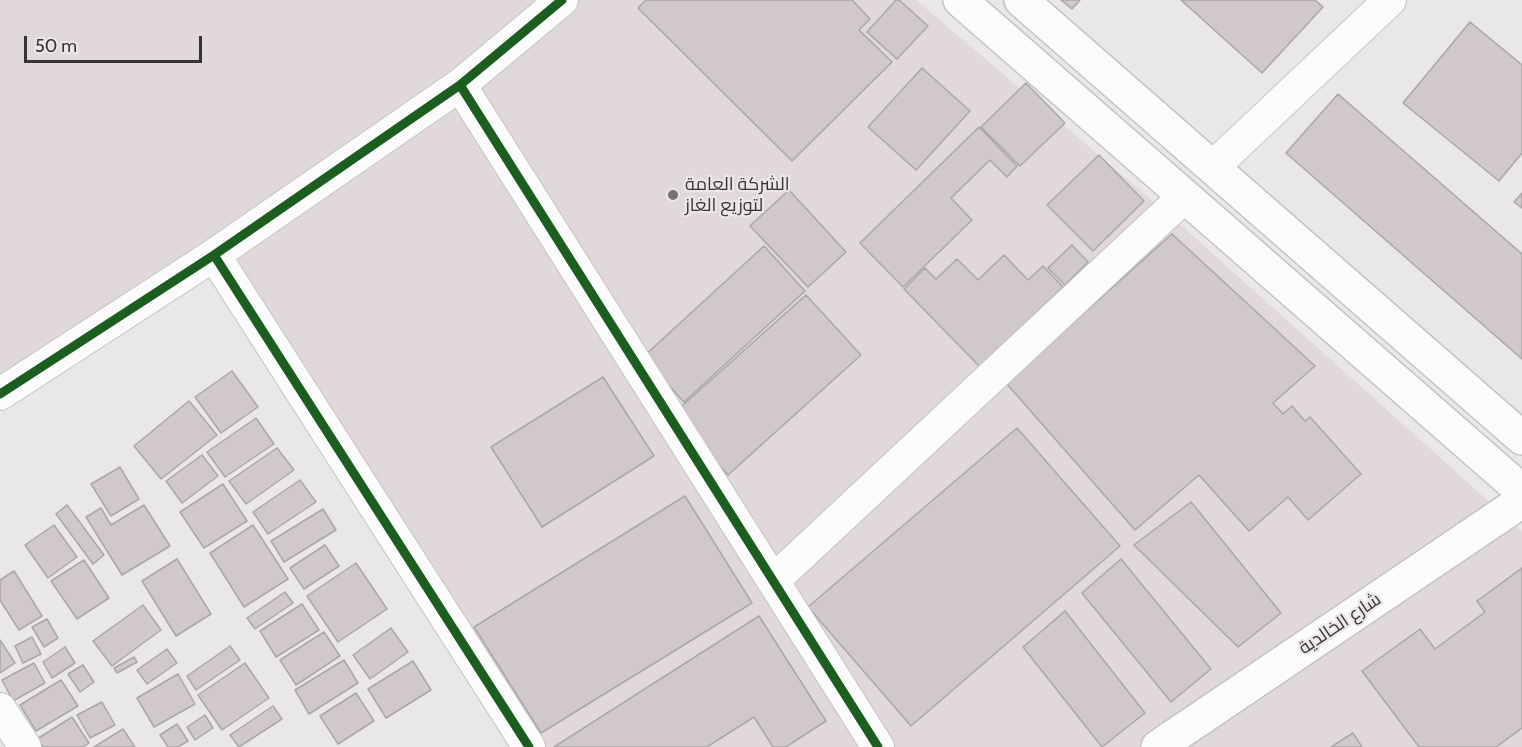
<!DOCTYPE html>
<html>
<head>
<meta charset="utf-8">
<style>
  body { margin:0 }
  #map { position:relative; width:1522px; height:747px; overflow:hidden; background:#eae7e8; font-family:Cabin,sans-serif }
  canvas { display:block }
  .scale { position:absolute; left:24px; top:36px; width:178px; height:27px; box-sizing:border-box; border:3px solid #353333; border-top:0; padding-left:8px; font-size:18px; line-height:21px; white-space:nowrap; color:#353333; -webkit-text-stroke:4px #ebe6e7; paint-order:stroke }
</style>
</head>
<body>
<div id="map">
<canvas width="1522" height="747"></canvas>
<div class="scale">50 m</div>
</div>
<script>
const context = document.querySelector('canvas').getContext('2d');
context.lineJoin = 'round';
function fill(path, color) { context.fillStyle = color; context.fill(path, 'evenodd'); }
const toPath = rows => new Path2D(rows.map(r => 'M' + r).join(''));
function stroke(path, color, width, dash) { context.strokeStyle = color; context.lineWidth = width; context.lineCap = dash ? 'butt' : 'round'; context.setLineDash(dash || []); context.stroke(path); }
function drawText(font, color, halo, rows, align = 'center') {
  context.font = font + ' Cabin,Cairo,sans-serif'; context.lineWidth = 4.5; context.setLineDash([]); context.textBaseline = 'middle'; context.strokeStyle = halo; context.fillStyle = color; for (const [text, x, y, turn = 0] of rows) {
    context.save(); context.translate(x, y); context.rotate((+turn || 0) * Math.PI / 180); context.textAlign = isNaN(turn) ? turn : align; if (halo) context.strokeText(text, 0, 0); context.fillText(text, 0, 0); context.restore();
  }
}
fill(toPath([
  [0,0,916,0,1174,219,1522,531,1522,747,529,747,214,255,0,394]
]), '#e1d8da');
const building = toPath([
  [646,0,852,0,870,19,859,30,892,62,792,161,638,8,646,0],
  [896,0,899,0,928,26,897,59,867,32,896,0],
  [1061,0,1080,0,1072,9,1061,0],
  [1181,0,1315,0,1323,7,1262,73,1181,0],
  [1470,22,1522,65,1522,153,1499,181,1403,103,1470,22],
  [922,68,970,111,916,170,868,127,922,68],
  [1026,83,1065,123,1020,166,981,127,1026,83],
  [1338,94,1522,254,1522,359,1286,153,1338,94],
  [979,127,1017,166,1007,177,990,160,951,198,972,220,903,287,860,243,979,127],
  [1099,155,1144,201,1093,251,1047,205,1099,155],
  [789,190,846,252,808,287,750,226,789,190],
  [1522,193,1522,208,1514,202,1522,193],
  [1172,234,1315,366,1273,403,1283,414,1292,406,1305,421,1310,417,1361,474,1308,520,1288,497,1249,531,1199,475,1135,530,1006,383,1172,234],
  [1072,245,1088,262,1065,285,1048,268,1072,245],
  [764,246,805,291,684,402,643,357,764,246],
  [1004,255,1028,280,1043,266,1063,287,980,367,904,289,925,268,936,279,957,259,978,280,1004,255],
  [806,295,861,355,728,475,673,414,806,295],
  [232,371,258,407,221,433,195,397,232,371],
  [603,377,654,456,542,527,491,447,603,377],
  [189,401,217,435,161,479,134,446,189,401],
  [256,418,274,444,225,477,207,452,256,418],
  [1017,428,1120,546,911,726,808,607,1017,428],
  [277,448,294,470,246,504,229,481,277,448],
  [202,455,218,476,182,503,166,481,202,455],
  [120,467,139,499,111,516,91,484,120,467],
  [300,480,316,502,268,534,253,512,300,480],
  [223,484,247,521,204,548,180,512,223,484],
  [685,496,752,603,541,733,474,627,685,496],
  [1191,502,1281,613,1238,647,1134,545,1191,502],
  [67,505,104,555,93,564,56,514,67,505],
  [144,505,170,546,122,575,86,517,101,508,111,525,144,505],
  [323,509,336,530,284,562,271,541,323,509],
  [54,525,77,557,48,578,25,545,54,525],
  [253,525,288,579,244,607,210,553,253,525],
  [325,545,339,566,304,589,290,568,325,545],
  [177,559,211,614,176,636,142,581,177,559],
  [1121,559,1211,669,1171,702,1082,593,1121,559],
  [84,560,109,598,77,619,51,581,84,560],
  [356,563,387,609,338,642,307,596,356,563],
  [1522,568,1522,728,1496,747,1419,747,1362,671,1420,629,1435,649,1485,612,1477,601,1522,568],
  [14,571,42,616,19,630,0,600,0,580,14,571],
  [285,592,293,603,255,629,247,618,285,592],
  [302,604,319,630,276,657,260,631,302,604],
  [143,605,161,630,112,666,93,641,143,605],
  [1065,611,1145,713,1102,747,1023,647,1065,611],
  [759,616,826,721,786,747,773,747,754,717,707,747,554,747,759,616],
  [47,619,58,638,44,647,32,627,47,619],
  [391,628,408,652,370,679,353,655,391,628],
  [324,632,340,656,296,685,280,660,324,632],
  [32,637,41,654,23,663,15,646,32,637],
  [0,640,15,663,0,673,0,640],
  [230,646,240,660,196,690,187,676,230,646],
  [65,647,75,663,52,678,43,662,65,647],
  [167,649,177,663,147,684,137,670,167,649],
  [134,657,137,662,117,673,114,668,134,657],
  [344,660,358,683,309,714,295,690,344,660],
  [413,661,431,690,386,718,368,689,413,661],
  [34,663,45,683,13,701,2,680,34,663],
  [245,663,269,698,222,730,198,695,245,663],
  [83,665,94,682,80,692,68,674,83,665],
  [178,674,195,704,154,727,137,698,178,674],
  [61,680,78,706,36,731,20,705,61,680],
  [356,693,374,721,338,744,320,716,356,693],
  [102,702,115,725,90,738,77,715,102,702],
  [273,706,282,719,239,747,230,735,273,706],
  [205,715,213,728,195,740,187,727,205,715],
  [72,717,89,743,83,747,43,747,37,739,72,717],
  [177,724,188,741,178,747,168,747,160,735,177,724],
  [123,729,135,747,94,747,123,729],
  [1353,733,1362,747,1331,747,1353,733]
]);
fill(building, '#d1c8ca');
stroke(building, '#a9a7a8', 1.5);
const minor = toPath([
  [460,85,878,747],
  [1213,167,1390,0],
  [214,255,529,747],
  [0,394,214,255,460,85,562,0],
  [773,581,1184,197],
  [0,709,25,747]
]);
const major = toPath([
  [960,0,1522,491],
  [1021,0,1522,438],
  [1158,747,1522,501]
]);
stroke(minor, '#c4c2c2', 34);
stroke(major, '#c4c2c2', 36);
stroke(minor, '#fcfbfc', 32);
stroke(major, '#fcfbfc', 33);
stroke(toPath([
  [460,85,878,747],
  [214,255,529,747],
  [0,394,214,255,460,85,562,0]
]), '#1b5e20', 9);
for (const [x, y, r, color] of [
  [673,195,6,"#747272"]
]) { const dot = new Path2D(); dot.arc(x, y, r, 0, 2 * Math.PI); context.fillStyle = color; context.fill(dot); stroke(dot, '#ebe6e7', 2); }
drawText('18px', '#353333', '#ebe6e7', [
  ["الشركة العامة",685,185],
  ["لتوزيع الغاز",685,206]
], 'left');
drawText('18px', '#353333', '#ebe6e7', [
  ["شارع الخالدية",1340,624,-34]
]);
</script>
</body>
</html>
